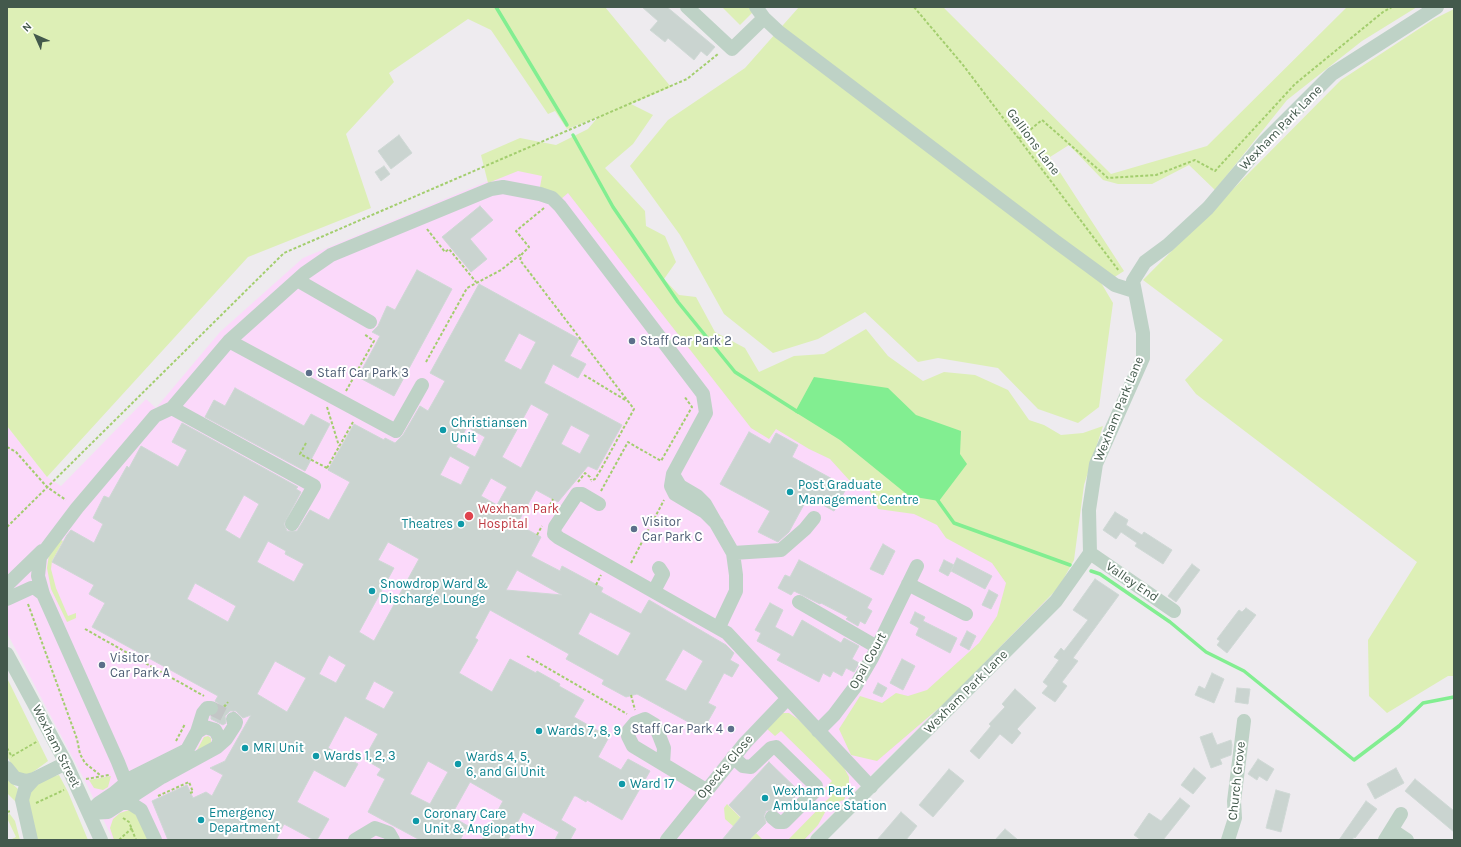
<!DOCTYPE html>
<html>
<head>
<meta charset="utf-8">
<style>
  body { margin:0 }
  #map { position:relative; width:1461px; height:847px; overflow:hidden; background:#eeebef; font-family:Karla,sans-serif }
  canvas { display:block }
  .frame { position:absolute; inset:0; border:8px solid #43594c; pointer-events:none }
  .north { position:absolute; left:16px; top:16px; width:40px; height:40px; -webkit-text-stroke:3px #fff; paint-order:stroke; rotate:315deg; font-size:11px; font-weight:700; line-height:16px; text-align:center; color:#43594c }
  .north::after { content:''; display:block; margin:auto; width:14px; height:18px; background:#43594c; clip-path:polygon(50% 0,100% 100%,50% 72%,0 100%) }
</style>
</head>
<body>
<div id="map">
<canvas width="1461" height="847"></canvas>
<div class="frame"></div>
<div class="north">N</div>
</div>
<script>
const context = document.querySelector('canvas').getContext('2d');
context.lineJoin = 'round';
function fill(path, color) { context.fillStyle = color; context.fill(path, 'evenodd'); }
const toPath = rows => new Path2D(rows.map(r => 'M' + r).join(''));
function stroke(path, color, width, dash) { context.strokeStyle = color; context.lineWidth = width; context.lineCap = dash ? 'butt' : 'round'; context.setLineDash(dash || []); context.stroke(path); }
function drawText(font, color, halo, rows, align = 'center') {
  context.font = font + ' Karla,sans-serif'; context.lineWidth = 4; context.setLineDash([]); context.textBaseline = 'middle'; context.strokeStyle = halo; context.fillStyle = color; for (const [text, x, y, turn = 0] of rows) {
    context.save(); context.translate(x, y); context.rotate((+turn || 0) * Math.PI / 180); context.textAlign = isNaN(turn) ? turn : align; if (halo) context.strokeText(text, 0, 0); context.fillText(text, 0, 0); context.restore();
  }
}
fill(toPath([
  [517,169,575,181,752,410,1040,587,1046,601,806,840,113,840,87,785,7,633,7,426,47,477,61,486,146,399,156,408,220,332,303,258]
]), '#fbd9fa');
fill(toPath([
  [7,7,605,7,671,87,631,104,653,115,633,144,605,168,645,211,646,226,665,236,676,262,664,279,679,295,696,297,715,332,745,348,759,372,794,356,824,354,866,329,888,356,923,381,944,372,975,375,1008,390,1029,420,1044,425,1061,435,1083,433,1103,426,1084,485,1074,560,1059,587,946,702,877,761,851,755,839,729,860,696,882,703,896,693,908,696,927,690,979,643,997,616,1006,583,992,563,946,538,937,525,914,514,878,509,869,489,849,480,830,459,809,449,776,429,769,439,751,428,568,193,561,199,556,194,540,187,542,176,518,171,488,183,481,155,520,138,556,145,588,129,598,117,567,129,555,111,548,114,491,30,468,19,389,73,394,82,346,134,371,208,248,257,47,477,7,426],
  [722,7,758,7,740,25],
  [799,7,943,7,1111,174,1207,146,1347,7,1417,7,1362,41,1287,100,1215,190,1189,165,1152,184,1118,184,1103,180,1069,145,1050,157,1124,271,1113,278,1087,259,1113,303,1099,407,1078,423,1038,409,998,368,938,358,918,362,865,312,818,339,773,353,724,314,680,235,630,166,668,120,745,68],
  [1454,9,1454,676,1448,676,1387,713,1369,696,1368,640,1417,562,1196,394,1185,380,1223,340,1143,280,1341,80,1434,19],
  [59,539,63,541,52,561,51,569,56,588,68,616,76,613,76,618,67,622,51,589,47,568,49,554],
  [7,678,48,761,29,775,22,775,15,771,7,756],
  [782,713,789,713,799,720,843,766,849,777,849,789,844,800,829,805,818,825,804,840,788,840,832,795,825,788,832,781,781,731,775,736,766,728],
  [208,736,211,738,211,744,196,752,204,737],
  [59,775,68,792,88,840,37,840,28,797,34,785,50,777],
  [111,776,108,787,103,790,94,788,89,780],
  [7,779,18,789,16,802,7,793],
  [727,804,763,840,749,840,725,819,724,808],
  [129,810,134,812,151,840,114,840,110,828,113,819,120,813],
  [9,813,15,821,20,840,10,840,16,837,7,818]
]), '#ddefb6');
fill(toPath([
  [814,377,888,388,916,415,961,431,960,454,967,464,939,501,909,496,840,440,795,412]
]), '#82ee91');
stroke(toPath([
  [496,7,567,125],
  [573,135,613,207,678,302,735,372,798,412],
  [936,498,954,523,1070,565],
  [1091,571,1100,574,1170,622,1206,652,1244,671,1354,760,1399,726,1423,703,1454,697]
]), '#82ee91', 3.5);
const building = toPath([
  [642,7,667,7,715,47,707,56,701,51,694,60,668,38,665,42,650,30,658,21,642,7],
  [399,135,412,153,391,169,378,151,399,135],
  [384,166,390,174,381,181,375,172,384,166],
  [480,206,493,220,470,239,487,259,471,272,442,237,480,206],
  [417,270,452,289,394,396,358,377,380,336,372,332,378,326,387,306,395,310,417,270],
  [479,284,579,339,570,356,586,364,578,378,553,364,544,383,622,425,597,470,588,466,558,502,536,490,517,524,541,537,531,556,560,571,562,566,603,588,601,592,641,614,649,600,726,645,734,653,730,660,739,665,732,677,724,673,708,703,716,707,703,730,637,694,626,697,602,684,604,680,566,659,569,654,490,610,475,638,478,640,459,673,492,692,510,659,536,673,537,671,560,684,559,686,584,700,574,717,609,737,598,757,621,770,628,759,650,771,622,820,587,800,586,802,576,796,574,796,561,820,576,829,570,840,555,840,559,832,523,812,508,840,482,840,503,801,470,782,451,816,468,826,460,840,420,840,368,812,385,779,377,775,381,769,364,759,378,734,345,716,328,748,358,764,345,787,314,770,297,802,329,819,317,840,314,840,284,824,276,840,168,840,152,801,187,785,193,798,206,792,212,796,223,775,210,768,225,761,251,715,243,718,236,711,230,711,225,716,226,723,223,725,211,719,211,716,219,712,219,704,215,701,218,696,92,627,105,603,89,594,94,585,52,562,67,535,71,530,94,543,103,524,93,518,104,496,109,498,127,466,129,468,141,446,178,467,187,450,172,442,182,423,298,487,296,489,301,492,284,524,287,531,297,531,310,510,329,520,350,482,328,470,354,424,384,440,385,438,395,443,403,435,420,406,428,411,445,381,430,373,479,284],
  [519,333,536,342,521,370,504,361,519,333],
  [531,404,549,414,521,468,502,457,531,404],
  [571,425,590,435,580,454,561,444,571,425],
  [467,427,485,437,475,457,456,447,467,427],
  [450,456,470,467,461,485,440,475,450,456],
  [491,478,507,487,497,505,481,496,491,478],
  [244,495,259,504,240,539,225,530,244,495],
  [268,541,286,551,285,554,304,564,294,582,257,562,268,541],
  [388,542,419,559,374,641,359,632,394,568,378,560,388,542],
  [517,570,562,595,506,590,517,570],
  [195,583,236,606,228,622,187,599,195,583],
  [590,612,631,633,618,656,578,634,590,612],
  [683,649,703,661,686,691,665,680,683,649],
  [329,655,346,665,336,683,319,674,329,655],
  [275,661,306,678,287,712,257,694,275,661],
  [374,681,394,692,384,709,365,699,374,681],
  [428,761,448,772,430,804,410,794,428,761],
  [235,388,304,426,311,414,330,424,305,471,205,417,214,400,225,406,235,388],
  [749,432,770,444,776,433,798,445,792,457,847,487,834,511,808,497,789,532,778,542,758,532,770,511,720,484,749,432],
  [1115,512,1128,520,1126,525,1142,535,1144,532,1172,550,1163,564,1135,546,1137,543,1121,532,1116,539,1103,530,1115,512],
  [883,544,895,551,883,575,870,569,883,544],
  [957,558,992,576,985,589,951,571,957,558],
  [799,560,872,599,867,608,872,611,865,624,860,621,858,626,846,619,848,617,821,603,820,604,794,591,791,595,778,588,785,575,790,577,799,560],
  [944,560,954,565,948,576,939,571,944,560],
  [1192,564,1200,570,1176,602,1168,596,1192,564],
  [1095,579,1119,595,1073,658,1078,661,1062,682,1067,686,1055,702,1042,693,1048,686,1043,682,1059,660,1054,657,1061,648,1064,651,1088,620,1073,610,1095,579],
  [989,590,998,595,991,609,982,605,989,590],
  [770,603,783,610,775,627,793,637,802,620,841,643,844,638,859,646,852,659,859,663,854,672,846,668,842,676,833,671,830,677,823,673,819,682,777,660,781,654,757,641,761,633,755,630,770,603],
  [1246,608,1256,615,1227,653,1217,645,1220,641,1217,639,1239,610,1242,612,1246,608],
  [915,612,925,617,923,621,957,638,950,653,916,635,919,628,910,623,915,612],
  [967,631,976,636,969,650,960,645,967,631],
  [902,659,915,666,903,690,890,683,902,659],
  [1212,673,1224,679,1214,703,1195,695,1199,686,1205,689,1212,673],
  [878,683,887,688,882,697,873,693,878,683],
  [1237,688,1250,689,1248,704,1235,702,1237,688],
  [1015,689,1036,708,1017,729,1021,733,1012,744,1000,734,979,759,970,751,991,726,989,724,1005,707,1002,704,1015,689],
  [1212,733,1217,745,1231,740,1232,745,1231,755,1220,759,1222,764,1211,768,1200,737,1212,733],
  [1258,759,1274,769,1267,781,1259,776,1257,780,1248,774,1258,759],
  [769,762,800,792,786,806,784,804,778,811,773,809,766,811,764,816,766,823,749,840,722,840,741,817,729,805,769,762],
  [1194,768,1206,778,1193,794,1181,785,1194,768],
  [1396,768,1404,783,1375,799,1367,784,1396,768],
  [949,769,964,781,933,817,919,805,949,769],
  [1415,779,1454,811,1454,832,1405,791,1415,779],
  [1276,790,1290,794,1281,832,1266,828,1276,790],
  [1180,798,1190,806,1163,840,1141,840,1134,835,1149,813,1161,821,1180,798],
  [1366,801,1377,809,1355,838,1354,837,1352,840,1339,840,1366,801],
  [901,812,917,826,906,840,877,840,901,812],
  [1005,829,1018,840,995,840,1005,829]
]);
fill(building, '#cad4d0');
stroke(building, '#cfd8d5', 1);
stroke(toPath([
  [211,708,233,719]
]), '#c3c6c6', 14, [14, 7]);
stroke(toPath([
  [914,7,963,65,1119,271],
  [1019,139,1042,120,1108,178,1156,175,1195,160,1215,171,1295,84,1383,12,1392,7],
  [544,208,516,231,529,247,522,254,520,260,634,409,600,471,595,479,591,481],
  [427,229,445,252,449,249,476,282],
  [426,362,467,288,501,270,521,254],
  [584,375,627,401],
  [346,391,374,341,364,334],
  [327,407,339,446],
  [306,443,300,454,329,469],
  [7,447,16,452,47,487,66,500],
  [327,468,353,422],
  [578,482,585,473,590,477,591,480],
  [601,491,628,442,661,461,692,407,684,396],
  [551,509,549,507,553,499],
  [7,527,284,253,687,79,718,54],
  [537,535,542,526],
  [631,563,664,500],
  [596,585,601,575],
  [28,604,77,739,80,754,85,763,100,775],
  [85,629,204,696],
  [527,656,627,714],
  [631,695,635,710],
  [224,705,225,706,228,702],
  [176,741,185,724],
  [7,748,12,757],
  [12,756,38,741],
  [86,779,109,775],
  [158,796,189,782,193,792,190,793],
  [36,803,64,790],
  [7,812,11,811],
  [123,818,129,822,136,840],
  [119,840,132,828]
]), '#a3ce6e', 2, [3, 2]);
stroke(toPath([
  [687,7,732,49,764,18],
  [756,7,764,18,779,32,1055,241,1115,285,1134,291],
  [297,280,370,322],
  [229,341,396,431,422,385],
  [172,408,229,341,305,273,331,255,491,189,503,187,540,194,552,198,560,206,703,394,706,413,673,474,671,486,675,494,705,512,717,524],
  [674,476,680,486,697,496,705,504,733,553,736,575,736,591,719,627],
  [599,504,582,494,577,494,555,527,554,534,559,538,727,633,871,787],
  [733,553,781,550,805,529,814,518],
  [1090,553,1174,611],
  [908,584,966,614],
  [7,585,42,551],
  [654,591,663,574,659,568],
  [7,599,31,588,35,588,43,594],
  [799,602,877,647],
  [7,654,66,763,101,840],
  [818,731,834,715,855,687,872,658,917,566],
  [197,732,205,727,215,730,220,739,217,747],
  [733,757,743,766,751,767,771,748,776,747,816,786,815,791,784,822,778,822,772,817],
  [663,764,664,748,655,725,645,719,635,723,629,730,628,736,633,746,706,790],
  [7,768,15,778,26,781,34,779,66,763],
  [162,777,135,790,127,785,118,762,43,594,38,576,40,557,77,508,155,416,172,408,314,486,292,524],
  [125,803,130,803,141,810,155,840],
  [89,813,108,812,162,777,217,747,226,739,235,725,236,722,233,719],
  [89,813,99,803,114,793,133,777,187,750,197,732,203,713,207,708,211,708],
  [1392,830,1407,840],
  [31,840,22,800,25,789,34,779],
  [355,840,375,828,389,833,393,840],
  [667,840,745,743,788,698],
  [817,840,1056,601,1090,553,1089,510,1096,464,1143,358,1143,333,1133,281,1145,262,1168,245,1208,208,1264,142,1332,74,1437,7],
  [1228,840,1235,818,1234,801,1244,721],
  [1385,840,1401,814]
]), '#bed2c6', 14);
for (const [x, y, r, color] of [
  [632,341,4,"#5c6f8a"],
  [309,373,4,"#5c6f8a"],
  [443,430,4,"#0f9aa8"],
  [790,492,4,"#0f9aa8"],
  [469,516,5,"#e0444e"],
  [461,524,4,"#0f9aa8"],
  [634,529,4,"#5c6f8a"],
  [372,591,4,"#0f9aa8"],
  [102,665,4,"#5c6f8a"],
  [731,729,4,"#5c6f8a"],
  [539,731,4,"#0f9aa8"],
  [245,748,4,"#0f9aa8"],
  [316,756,4,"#0f9aa8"],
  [458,764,4,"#0f9aa8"],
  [622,784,4,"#0f9aa8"],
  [765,798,4,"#0f9aa8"],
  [201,820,4,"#0f9aa8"],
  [416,821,4,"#0f9aa8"]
]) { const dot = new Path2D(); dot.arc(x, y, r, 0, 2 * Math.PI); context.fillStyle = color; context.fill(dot); stroke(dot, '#fff', 1.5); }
drawText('13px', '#43594c', '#fff', [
  ["Wexham Park Lane",1281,128,-46],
  ["Gallions Lane",1033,142,53],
  ["Wexham Park Lane",1119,409,-68],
  ["Valley End",1132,582,34],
  ["Opal Court",868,661,-61],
  ["Wexham Park Lane",966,692,-45],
  ["Wexham Street",56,746,63],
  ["Opecks Close",725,767,-50],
  ["Church Grove",1237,781,-84]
]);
drawText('13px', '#4e5e75', '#fff', [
  ["Staff Car Park 2",640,341],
  ["Staff Car Park 3",317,373],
  ["Visitor",642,522],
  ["Car Park C",642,537],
  ["Visitor",110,658],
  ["Car Park A",110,673],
  ["Staff Car Park 4",723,729,"right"]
], 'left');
drawText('13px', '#0d838f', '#fff', [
  ["Christiansen",451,423],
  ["Unit",451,438],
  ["Post Graduate",798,485],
  ["Management Centre",798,500],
  ["Theatres",453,524,"right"],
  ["Snowdrop Ward &",380,584],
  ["Discharge Lounge",380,599],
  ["Wards 7, 8, 9",547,731],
  ["MRI Unit",253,748],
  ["Wards 1, 2, 3",324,756],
  ["Wards 4, 5,",466,757],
  ["6, and GI Unit",466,772],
  ["Ward 17",630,784],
  ["Wexham Park",773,791],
  ["Ambulance Station",773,806],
  ["Emergency",209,813],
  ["Department",209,828],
  ["Coronary Care",424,814],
  ["Unit & Angiopathy",424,829]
], 'left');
drawText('13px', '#be3a42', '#fff', [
  ["Wexham Park",478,509],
  ["Hospital",478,524]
], 'left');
</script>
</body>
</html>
